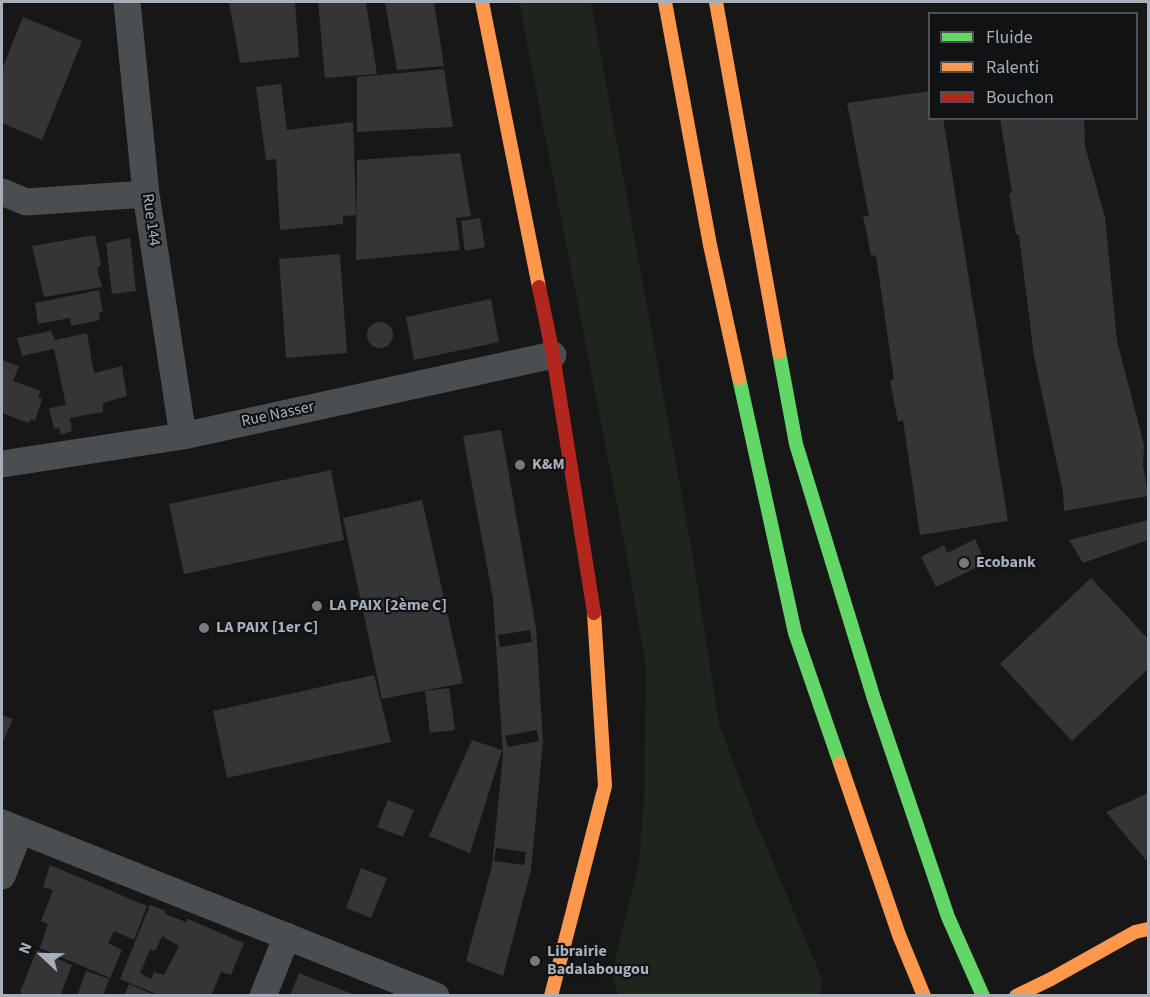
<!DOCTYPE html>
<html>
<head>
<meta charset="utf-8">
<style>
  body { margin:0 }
  #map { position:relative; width:1150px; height:997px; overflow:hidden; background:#171718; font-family:"Source Sans 3",sans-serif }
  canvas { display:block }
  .frame { position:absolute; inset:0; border:3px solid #a7b0ba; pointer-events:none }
  .legend { position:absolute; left:928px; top:12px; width:210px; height:108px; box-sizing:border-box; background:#111214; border:2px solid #4d5156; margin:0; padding:8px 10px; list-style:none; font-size:18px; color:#a7b0ba }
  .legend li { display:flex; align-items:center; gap:12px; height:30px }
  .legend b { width:30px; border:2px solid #4d5156 }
  .north { position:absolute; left:12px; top:925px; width:60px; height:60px; -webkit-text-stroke:4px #111214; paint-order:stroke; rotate:292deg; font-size:16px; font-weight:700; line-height:24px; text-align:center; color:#a7b0ba }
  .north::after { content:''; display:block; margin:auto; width:21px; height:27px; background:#a7b0ba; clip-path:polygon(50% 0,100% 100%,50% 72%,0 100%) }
</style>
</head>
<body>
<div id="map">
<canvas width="1150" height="997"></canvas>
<div class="frame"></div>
<ul class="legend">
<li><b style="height:8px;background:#63d668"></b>Fluide</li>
<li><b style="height:8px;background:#ff974d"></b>Ralenti</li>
<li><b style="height:8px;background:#b3261e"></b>Bouchon</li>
</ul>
<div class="north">N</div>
</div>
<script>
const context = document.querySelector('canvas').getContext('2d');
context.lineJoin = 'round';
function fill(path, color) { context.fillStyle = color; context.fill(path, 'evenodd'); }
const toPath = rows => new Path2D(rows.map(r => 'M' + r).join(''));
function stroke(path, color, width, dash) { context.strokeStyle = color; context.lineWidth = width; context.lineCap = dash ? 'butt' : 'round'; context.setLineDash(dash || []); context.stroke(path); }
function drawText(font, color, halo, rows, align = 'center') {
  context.font = font + ' "Source Sans 3",sans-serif'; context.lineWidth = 4.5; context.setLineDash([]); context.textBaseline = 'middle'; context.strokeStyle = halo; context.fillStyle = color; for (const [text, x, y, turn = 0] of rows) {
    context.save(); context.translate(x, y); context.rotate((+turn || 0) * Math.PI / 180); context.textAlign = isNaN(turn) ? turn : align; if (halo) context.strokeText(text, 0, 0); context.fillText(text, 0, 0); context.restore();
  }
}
fill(toPath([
  [519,2,591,2,692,551,719,724,753,815,823,981,819,995,618,995,613,978,614,965,639,864,644,797,646,667,626,551]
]), '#1d251d');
fill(toPath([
  [229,2,295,2,299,57,240,63],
  [318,2,366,2,377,74,325,78],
  [385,2,434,2,444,66,397,70],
  [23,17,82,41,42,140,2,123,2,69],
  [444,69,453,127,357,132,357,77],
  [281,84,287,130,353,122,356,215,343,216,343,224,280,230,276,159,266,160,256,87],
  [930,91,930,118,943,118,1008,521,920,535,903,420,898,422,890,381,894,380,876,256,871,255,863,216,869,216,847,103],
  [1000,118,1084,118,1085,146,1105,217,1117,341,1144,445,1143,465,1148,496,1064,511,1063,492,1034,356,1019,235,1016,234,1009,193,1012,193],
  [460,153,471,216,456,218,460,250,356,260,357,160],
  [480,218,485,247,465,251,461,221],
  [95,235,101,265,97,268,102,287,44,297,32,246],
  [130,238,136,291,112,294,106,243],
  [340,254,347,353,286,358,279,259],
  [99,290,103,312,99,312,100,320,71,326,70,318,38,324,35,303],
  [491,299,499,342,414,360,406,317],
  '367 335a13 13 0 1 1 26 0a13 13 0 1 1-26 0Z',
  [51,331,55,340,87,333,94,373,122,366,127,396,103,403,103,412,70,418,72,431,61,435,59,428,54,429,49,408,66,405,54,349,22,356,17,338],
  [2,360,19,366,13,381,41,391,38,396,42,399,35,421,31,419,29,423,2,413],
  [501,430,536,628,543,742,531,870,503,976,466,961,492,866,503,755,493,599,463,436],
  [530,630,532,642,500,647,498,635],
  [537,730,539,741,508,747,505,736],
  [496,848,526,852,524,865,494,861],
  [331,470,344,540,184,574,169,504],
  [422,500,463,683,382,699,343,518],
  [1148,520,1148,540,1083,563,1069,540],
  [975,539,986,563,936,587,921,557,944,545,947,553],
  [1091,578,1148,639,1148,669,1072,741,1000,664],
  [374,675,391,742,227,778,213,711],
  [449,688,455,730,430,733,425,691],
  [2,715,13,719,2,744],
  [472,740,502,750,470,853,429,836],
  [1148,793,1148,859,1146,860,1106,812],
  [388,800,414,810,403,837,377,827],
  [50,865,147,906,134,940,114,931,108,943,122,950,110,978,40,948,48,924,41,921,53,890,43,887],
  [361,868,387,878,371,918,346,908],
  [150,905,166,911,165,914,186,922,188,919,244,943,231,975,221,972,211,996,161,996,120,979],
  [162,936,179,946,164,975,154,972,151,979,140,973,150,950,155,951],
  [37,950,72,965,61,994,65,996,25,996,20,992],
  [86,971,109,979,103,996,77,996],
  [299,973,355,995,355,996,290,996],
  [129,984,157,996,124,996]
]), '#353537');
stroke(toPath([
  [127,2,146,194,183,436],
  [2,192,26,202,146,194],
  [2,464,183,436,553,355],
  [2,823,436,996],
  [2,876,20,830],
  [263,996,287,936]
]), '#4b4e51', 27);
stroke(toPath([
  [779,352,796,444,874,699,948,917,983,996],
  [739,378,795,633,840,763]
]), '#63d668', 14);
stroke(toPath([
  [482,2,539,287],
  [665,2,710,245,739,378],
  [716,2,779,352],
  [840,763,899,935,924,996],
  [551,996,605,786,594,613],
  [1016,996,1051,979,1135,932,1148,929]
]), '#ff974d', 14);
stroke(toPath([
  [539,287,553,355,594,613]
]), '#b3261e', 14);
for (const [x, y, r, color] of [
  [520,465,6,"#757a81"],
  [964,563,6,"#757a81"],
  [317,606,6,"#757a81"],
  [204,628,6,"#757a81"],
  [535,961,6,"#757a81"]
]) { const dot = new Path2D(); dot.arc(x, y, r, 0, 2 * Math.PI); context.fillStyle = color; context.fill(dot); stroke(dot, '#111214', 2); }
drawText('16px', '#a7b0ba', '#111214', [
  ["Rue 144",150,220,82],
  ["Rue Nasser",278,415,-12]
]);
drawText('bold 16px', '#a7b0ba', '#111214', [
  ["K&M",532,465],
  ["Ecobank",976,563],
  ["LA PAIX [2ème C]",329,606],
  ["LA PAIX [1er C]",216,628],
  ["Librairie",547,952],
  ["Badalabougou",547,970]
], 'left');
</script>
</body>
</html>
